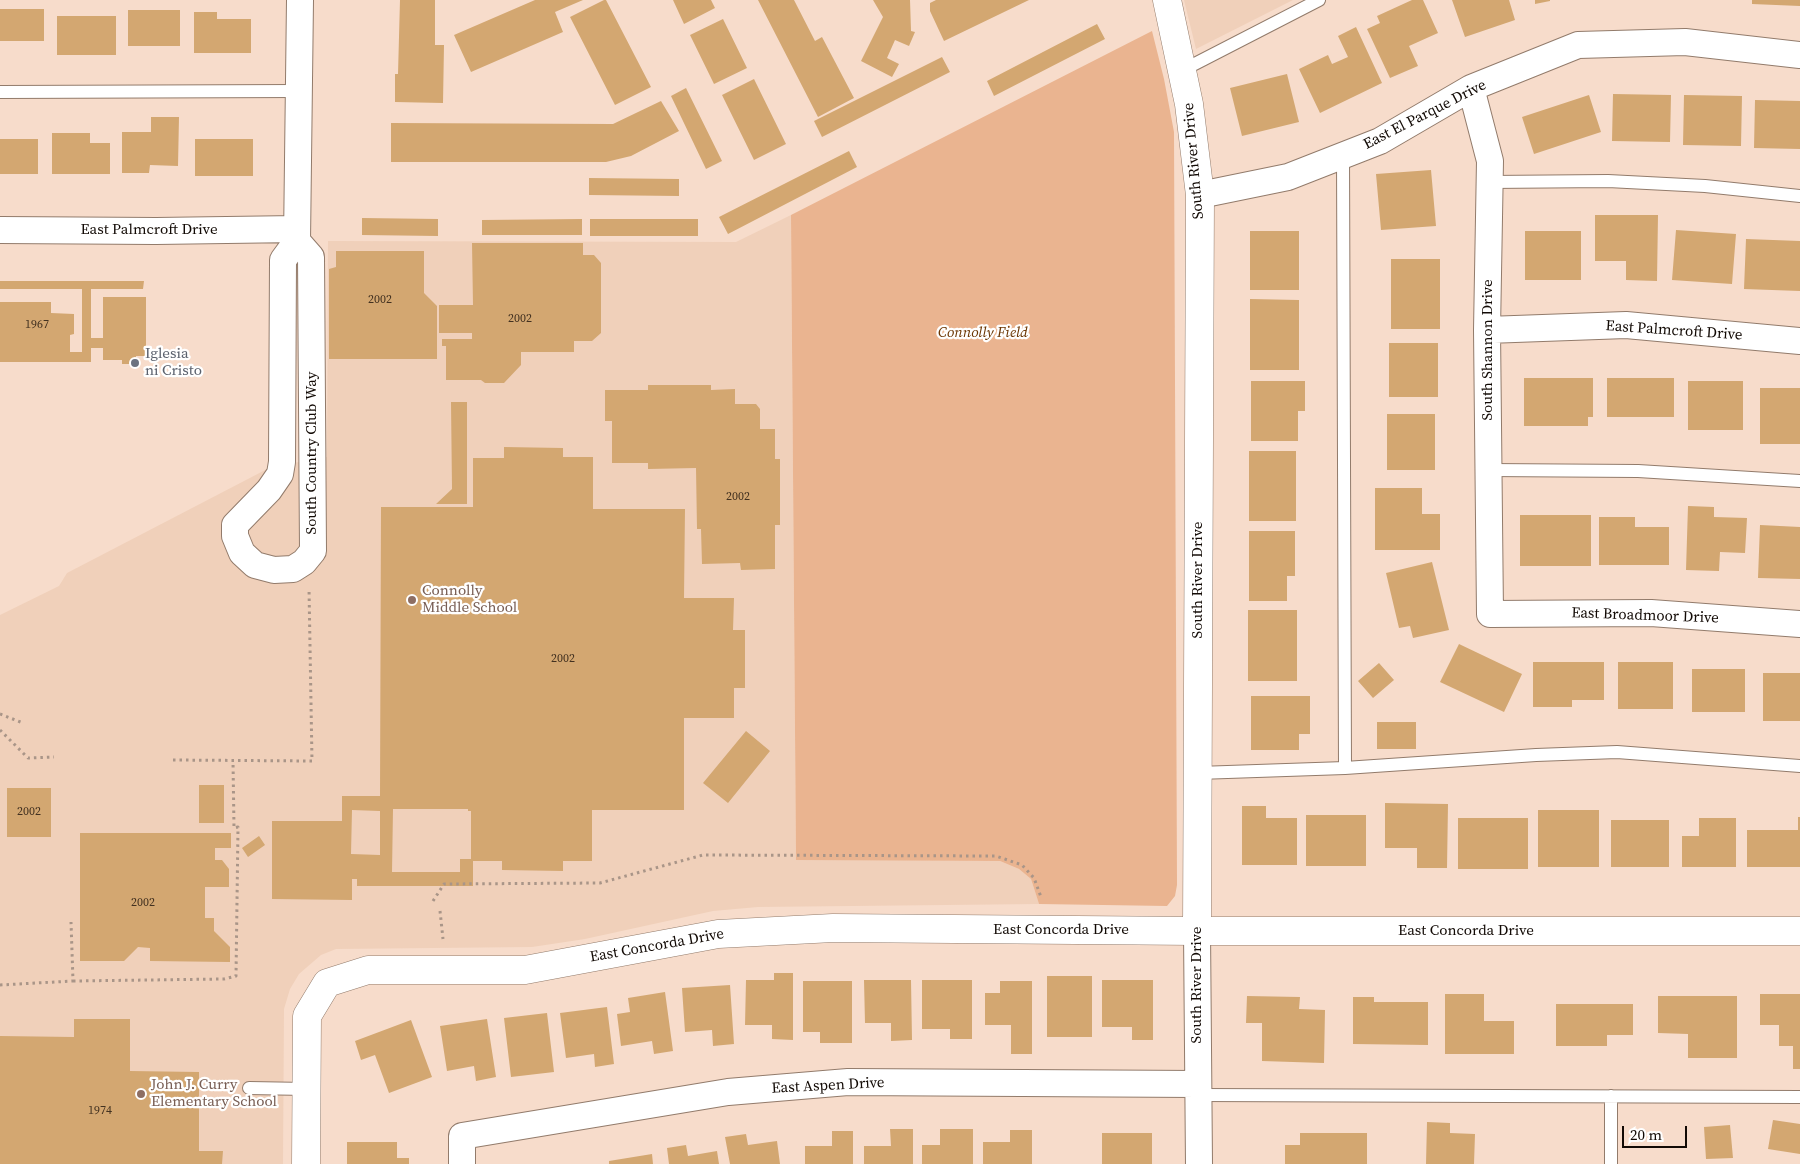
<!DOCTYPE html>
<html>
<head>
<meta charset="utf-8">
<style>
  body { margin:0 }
  #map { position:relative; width:1800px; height:1164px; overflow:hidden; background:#f7dccb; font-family:"Source Serif 4",serif }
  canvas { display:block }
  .scale { position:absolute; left:1622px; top:1126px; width:65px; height:22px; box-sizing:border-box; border:2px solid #120a05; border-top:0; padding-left:6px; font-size:15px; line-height:18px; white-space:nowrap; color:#120a05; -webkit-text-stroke:4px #fff; paint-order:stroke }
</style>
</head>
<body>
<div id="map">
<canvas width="1800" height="1164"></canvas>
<div class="scale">20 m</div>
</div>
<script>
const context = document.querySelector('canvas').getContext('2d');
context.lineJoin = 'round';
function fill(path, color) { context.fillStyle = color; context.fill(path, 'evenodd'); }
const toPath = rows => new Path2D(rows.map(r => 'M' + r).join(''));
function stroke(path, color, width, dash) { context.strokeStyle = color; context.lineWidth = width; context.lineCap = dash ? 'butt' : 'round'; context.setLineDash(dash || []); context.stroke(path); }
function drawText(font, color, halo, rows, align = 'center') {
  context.font = font + ' "Source Serif 4",serif'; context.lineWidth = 4.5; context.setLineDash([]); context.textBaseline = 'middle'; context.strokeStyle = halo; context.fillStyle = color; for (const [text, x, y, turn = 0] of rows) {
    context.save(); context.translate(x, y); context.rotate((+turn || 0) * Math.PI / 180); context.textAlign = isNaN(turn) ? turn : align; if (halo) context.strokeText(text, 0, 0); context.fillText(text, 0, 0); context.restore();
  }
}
fill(toPath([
  [1184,0,1293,0,1196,49],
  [791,215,796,859,1000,861,1019,869,1031,879,1039,904,758,907,713,911,585,939,532,947,336,949,321,955,299,974,290,989,284,1009,283,1164,0,1164,0,615,59,586,67,573,271,467,327,457,328,241,736,242]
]), '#f0d0ba');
fill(toPath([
  [1152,31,1164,79,1174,132,1177,885,1175,896,1167,906,1039,904,1031,879,1019,869,1000,861,796,860,791,215]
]), '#eab490');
fill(toPath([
  [400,0,435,0,435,45,444,45,443,103,395,102,395,74,398,74],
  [535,0,583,0,555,12,563,32,471,72,454,35],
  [604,0,606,0,651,87,615,105,570,17],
  [673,0,711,0,715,8,684,24],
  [758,0,794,0,815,41,822,37,854,98,818,117],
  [873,0,910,0,911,31,915,32,909,46,895,40,887,58,899,64,892,77,861,61,883,17],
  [936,0,1029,0,944,41,930,11,930,3],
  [1412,0,1423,0,1438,33,1409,46,1418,66,1390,78,1367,29,1380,23,1377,16],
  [1452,0,1509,0,1515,20,1465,37],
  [1535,0,1550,0,1550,1,1535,4],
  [1752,0,1800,0,1800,6,1752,4],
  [0,9,44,9,44,41,0,41],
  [128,10,180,10,180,46,128,46],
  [194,12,217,12,217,19,251,19,251,53,194,53],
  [57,16,116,16,116,55,57,55],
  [723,19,747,68,714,84,690,35],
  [1097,24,1105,39,994,96,987,81],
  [1356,27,1382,83,1320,113,1299,69,1328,55,1332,64,1348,57,1338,36],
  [942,57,950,72,822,137,814,121],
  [1287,74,1299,122,1242,136,1230,88],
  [754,79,786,144,754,160,722,95],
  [686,88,722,161,706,169,671,96],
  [1613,94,1671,95,1670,142,1612,141],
  [1589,95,1601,132,1534,154,1522,117],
  [1684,95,1742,96,1741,146,1683,145],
  [1755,100,1800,101,1800,149,1754,148],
  [661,101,679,131,631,156,606,162,391,162,391,123,613,124],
  [151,117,179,117,178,166,150,165,149,173,122,173,122,132,151,132],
  [52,133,90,133,90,143,110,143,110,174,52,174],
  [0,139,38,139,38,174,0,174],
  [195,139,253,139,253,176,195,176],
  [849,151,857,167,728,234,719,217],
  [1431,170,1436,226,1381,230,1376,174],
  [589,178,679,179,679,196,589,195],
  [1595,215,1658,215,1657,281,1626,280,1626,261,1595,261],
  [362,218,438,219,438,236,362,235],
  [582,219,582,235,482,235,482,220],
  [590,219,698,219,698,236,590,236],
  [1676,230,1736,234,1732,284,1672,280],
  [1250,231,1299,231,1299,290,1250,290],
  [1525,231,1581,231,1581,280,1525,280],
  [1746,239,1800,241,1800,291,1744,289],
  [472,243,583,243,583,255,594,255,601,263,601,333,592,341,574,341,574,352,521,352,521,365,504,383,485,383,481,380,446,380,446,346,442,346,442,339,472,339,472,333,439,333,439,305,473,305],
  [336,251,424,251,424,293,437,306,437,359,329,359,329,269,336,267],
  [1391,259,1440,259,1440,329,1391,329],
  [0,281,144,281,143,289,91,289,91,338,103,338,103,297,146,297,146,356,136,356,136,364,122,364,122,360,103,360,103,348,91,348,91,362,0,362,0,302,51,302,51,313,74,314,74,334,70,335,70,352,82,352,82,289,0,289],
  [1250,299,1299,300,1299,370,1250,370],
  [1389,343,1438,343,1438,397,1389,397],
  [1524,378,1593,378,1593,417,1588,417,1588,426,1524,426],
  [1607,378,1674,378,1674,417,1607,417],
  [1251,381,1305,381,1305,411,1298,411,1298,441,1251,441],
  [1688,381,1743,381,1743,430,1688,430],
  [648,385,711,385,711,390,735,389,735,404,756,404,760,409,760,429,775,429,775,459,780,459,780,525,775,525,775,569,741,570,740,563,702,564,701,529,697,529,696,468,648,469,648,463,612,463,612,421,605,421,605,390,648,390],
  [1760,388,1800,388,1800,444,1760,444],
  [451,402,467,402,467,504,436,504,452,489],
  [1387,414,1435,414,1435,470,1387,470],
  [504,447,563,448,563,457,593,457,593,509,685,509,684,598,734,598,733,630,745,630,745,688,734,688,734,718,684,718,684,810,592,810,592,861,563,861,563,871,502,870,502,861,473,861,473,886,357,886,357,879,352,879,352,900,272,899,272,821,342,821,342,796,380,796,381,507,473,507,473,458,504,458],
  [393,809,468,809,468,811,471,811,471,859,460,859,460,872,392,872],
  [352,810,380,811,380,855,351,854],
  [1249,451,1296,451,1296,521,1249,521],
  [1375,488,1422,488,1422,514,1440,514,1440,550,1375,550],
  [1688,506,1714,507,1714,517,1747,518,1745,553,1720,552,1719,571,1686,570],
  [1520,515,1591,515,1591,566,1520,566],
  [1599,517,1635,517,1635,527,1669,527,1669,565,1599,565],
  [1760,525,1800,527,1800,579,1758,578],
  [1249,531,1295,531,1295,576,1287,576,1287,601,1249,601],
  [1432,562,1449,630,1413,638,1410,626,1399,628,1386,573],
  [1248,610,1297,610,1297,681,1248,681],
  [1459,644,1522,674,1504,712,1440,682],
  [1533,662,1604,662,1604,700,1572,700,1572,707,1533,707],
  [1618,662,1673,662,1673,709,1618,709],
  [1379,663,1394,680,1373,698,1358,681],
  [1692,669,1745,669,1745,712,1692,712],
  [1763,673,1800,673,1800,721,1763,721],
  [1251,696,1310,696,1310,734,1299,734,1299,750,1251,750],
  [1377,722,1416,722,1416,749,1377,749],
  [746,731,770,751,728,803,703,783],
  [199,785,224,785,224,823,199,823],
  [7,788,51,788,51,837,7,837],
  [1385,803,1448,804,1447,868,1417,868,1417,848,1385,848],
  [1242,806,1266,806,1266,818,1297,818,1297,865,1242,865],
  [1538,810,1599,810,1599,867,1538,867],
  [1306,815,1366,815,1366,866,1306,866],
  [1798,817,1800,817,1800,867,1747,867,1747,830,1798,830],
  [1458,818,1528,818,1528,869,1458,869],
  [1699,818,1736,818,1736,867,1682,867,1682,836,1699,836],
  [1611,820,1669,820,1669,867,1611,867],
  [80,833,231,833,231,848,215,848,215,860,222,860,229,869,229,887,205,887,205,918,214,918,214,931,230,947,230,962,150,961,150,948,138,947,124,961,80,961],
  [259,836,265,845,248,857,242,848],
  [774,973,793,973,793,1040,772,1039,772,1025,745,1025,746,980,774,980],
  [1047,976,1092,976,1092,1037,1047,1037],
  [864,980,911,980,912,1040,891,1041,891,1023,865,1023],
  [922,980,972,980,972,1039,950,1039,950,1029,922,1029],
  [1102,980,1153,980,1153,1040,1132,1040,1132,1027,1102,1027],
  [803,981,852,981,852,1043,820,1043,820,1032,803,1032],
  [1000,981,1032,981,1032,1054,1011,1054,1011,1025,985,1025,985,993,1000,993],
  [730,985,734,1044,713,1046,712,1030,685,1032,682,988],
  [665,992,673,1051,654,1054,652,1041,621,1046,617,1014,630,1012,628,998],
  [1445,994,1484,994,1484,1021,1514,1021,1514,1054,1445,1054],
  [1760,994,1800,994,1800,1069,1793,1069,1793,1046,1779,1046,1779,1025,1760,1025],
  [1247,996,1300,997,1299,1009,1325,1010,1324,1063,1262,1061,1262,1023,1246,1023],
  [1658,996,1737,996,1737,1058,1688,1058,1688,1034,1658,1033],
  [1353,997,1374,997,1374,1002,1428,1002,1428,1045,1353,1044],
  [1556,1004,1633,1004,1633,1035,1607,1035,1607,1046,1556,1046],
  [607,1007,614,1064,595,1067,594,1054,566,1058,560,1013],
  [547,1013,554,1072,511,1077,504,1018],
  [74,1019,130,1019,130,1071,199,1072,199,1151,223,1151,222,1164,0,1164,0,1036,74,1037],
  [487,1019,496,1077,476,1081,474,1066,447,1071,440,1026],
  [411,1020,432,1077,389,1093,375,1055,361,1060,355,1041],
  [1773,1120,1800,1124,1800,1154,1768,1149],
  [1427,1122,1450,1123,1450,1133,1475,1134,1474,1164,1426,1164],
  [1730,1125,1733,1158,1706,1159,1704,1127],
  [890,1129,913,1129,913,1164,864,1164,864,1146,891,1146],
  [940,1129,973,1129,973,1164,922,1164,922,1145,940,1145],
  [1010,1130,1032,1130,1032,1164,983,1164,983,1142,1010,1142],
  [832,1131,853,1131,853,1164,805,1164,805,1146,832,1146],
  [1102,1133,1152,1133,1152,1164,1102,1164],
  [1300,1133,1367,1133,1367,1164,1285,1164,1285,1145,1300,1145],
  [746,1134,748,1145,777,1141,780,1164,730,1164,725,1137],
  [347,1142,397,1142,397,1158,409,1158,409,1164,347,1164],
  [686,1145,688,1156,717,1151,719,1164,669,1164,667,1148],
  [652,1154,653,1164,609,1164,609,1161]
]), '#d3a771');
const lane = toPath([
  [1183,70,1319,0],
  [0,92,299,91],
  [1343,155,1345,768],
  [1489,182,1608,181,1705,186,1800,196],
  [1488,470,1638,471,1800,481],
  [1198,773,1345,768,1536,755,1617,752,1800,766],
  [249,1088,307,1089],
  [1198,1095,1800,1097],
  [1611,1096,1611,1164]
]);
const street = toPath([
  [1471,88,1490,161,1487,330,1490,614,1651,613,1800,624],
  [1200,195,1288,177,1380,141,1471,88,1578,45,1685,42,1800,55],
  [0,230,156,231,297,229],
  [297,241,311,257,313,551,304,562,293,569,274,570,255,565,242,553,235,536,235,525,269,490,280,474,282,462,283,260,297,241,300,0],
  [1487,330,1626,325,1800,341],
  [1197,931,1199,1164],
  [462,1164,462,1136,728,1092,848,1082,1197,1084]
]);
const secondary = toPath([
  [1167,0,1189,104,1200,195,1197,931],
  [306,1164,307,1016,327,983,368,970,525,970,718,934,833,928,1197,931,1800,931]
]);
stroke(lane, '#927b6b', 14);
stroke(street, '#927b6b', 28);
stroke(secondary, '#927b6b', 29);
stroke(toPath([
  [0,714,23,723],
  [0,730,28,758,54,757],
  [173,760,312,761,309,588],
  [433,901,444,884,600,883,703,855,996,856,1022,865,1034,878,1041,897],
  [440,911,443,939],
  [73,981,224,979,236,976,238,827,234,828,233,761],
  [0,985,73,981,71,922]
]), '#a99588', 3, [2.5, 4]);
stroke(lane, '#fff', 12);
stroke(street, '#fff', 26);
stroke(secondary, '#fff', 28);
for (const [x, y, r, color] of [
  [135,363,5,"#6b7280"],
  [412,600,5,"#8d6e63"],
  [141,1094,5,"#8d6e63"]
]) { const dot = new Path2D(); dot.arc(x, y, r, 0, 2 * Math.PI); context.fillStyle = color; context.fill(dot); stroke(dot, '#fff', 2); }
drawText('12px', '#423120', null, [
  ["2002",380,300],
  ["2002",520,319],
  ["1967",37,325],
  ["2002",738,497],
  ["2002",563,659],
  ["2002",29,812],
  ["2002",143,903],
  ["1974",100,1111]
]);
drawText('15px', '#120a05', '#fff', [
  ["East El Parque Drive",1425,115,-27],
  ["South River Drive",1194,161,-95],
  ["East Palmcroft Drive",149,230],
  ["East Palmcroft Drive",1674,331,4],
  ["South Shannon Drive",1488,350,-90],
  ["South Country Club Way",312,453,-90],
  ["South River Drive",1198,580,-90],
  ["East Broadmoor Drive",1645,616,2],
  ["East Concorda Drive",1061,930],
  ["East Concorda Drive",1466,931],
  ["East Concorda Drive",657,946,-10],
  ["South River Drive",1197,985,-90],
  ["East Aspen Drive",828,1086,-3]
]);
drawText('italic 15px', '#6a3502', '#fff', [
  ["Connolly Field",983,333]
]);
drawText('15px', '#5b616d', '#fff', [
  ["Iglesia",145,354],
  ["ni Cristo",145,371]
], 'left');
drawText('15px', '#785e54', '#fff', [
  ["Connolly",422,591],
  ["Middle School",422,608],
  ["John J. Curry",151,1085],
  ["Elementary School",151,1102]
], 'left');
</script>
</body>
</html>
